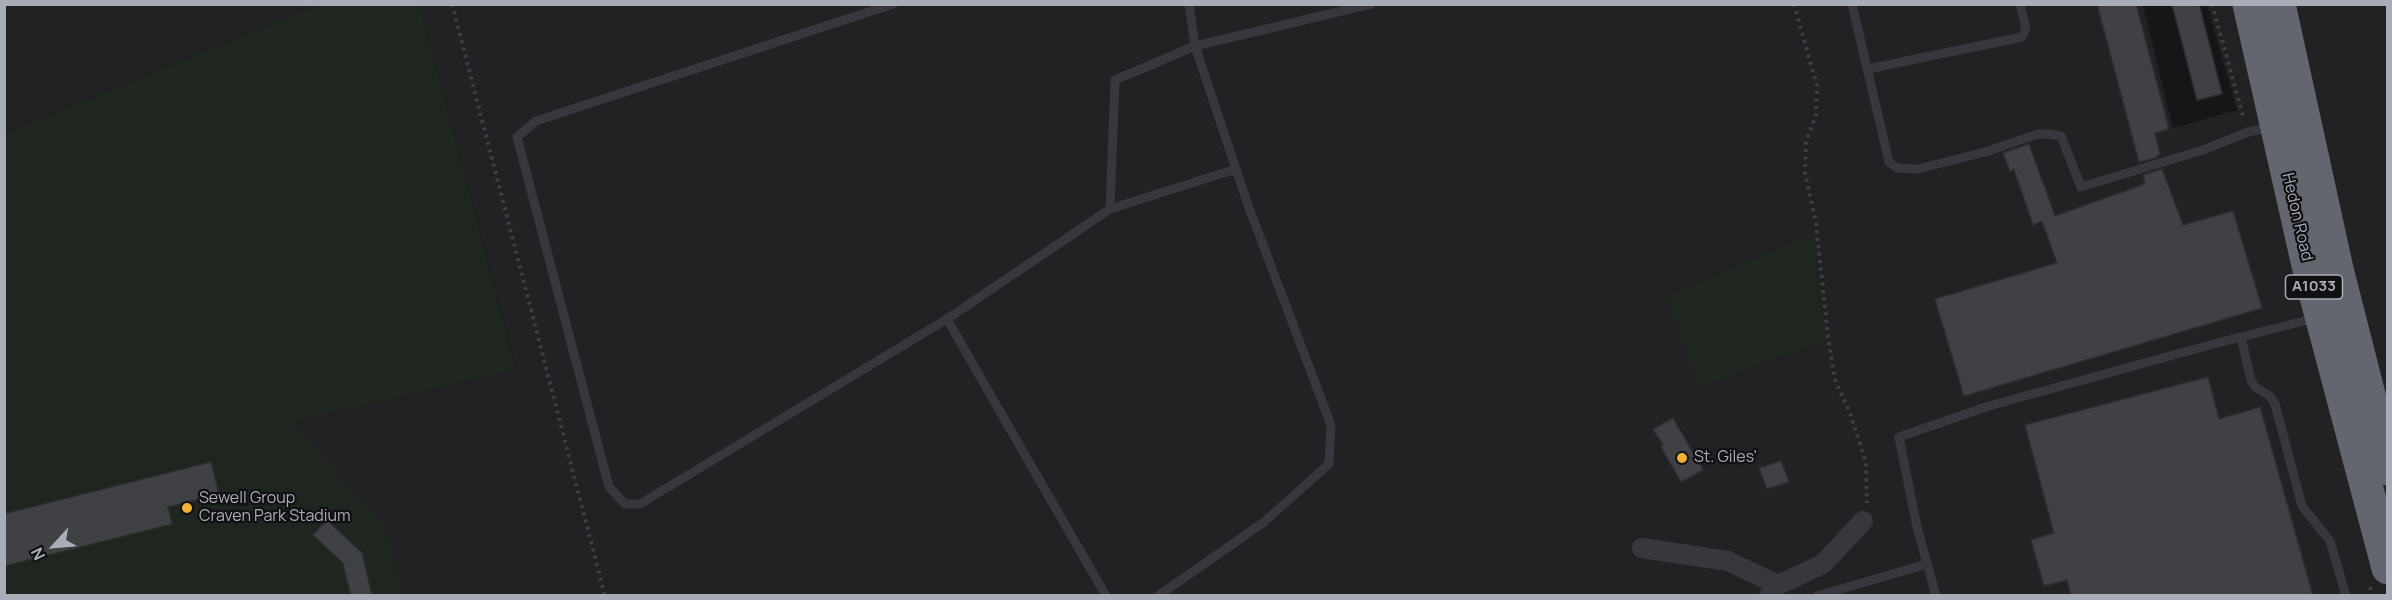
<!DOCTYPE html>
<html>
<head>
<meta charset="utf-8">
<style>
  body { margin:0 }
  #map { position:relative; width:2392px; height:600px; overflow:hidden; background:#161618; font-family:Manrope,sans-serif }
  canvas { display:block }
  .frame { position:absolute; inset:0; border:6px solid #a8adb8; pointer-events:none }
  .north { position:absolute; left:24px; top:516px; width:60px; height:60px; -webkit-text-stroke:4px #111113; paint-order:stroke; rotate:244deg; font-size:16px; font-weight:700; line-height:24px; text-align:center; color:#a8adb8 }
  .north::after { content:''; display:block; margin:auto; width:21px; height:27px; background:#a8adb8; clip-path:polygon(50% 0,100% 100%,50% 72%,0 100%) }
</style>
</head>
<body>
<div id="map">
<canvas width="2392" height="600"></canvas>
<div class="frame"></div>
<div class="north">N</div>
</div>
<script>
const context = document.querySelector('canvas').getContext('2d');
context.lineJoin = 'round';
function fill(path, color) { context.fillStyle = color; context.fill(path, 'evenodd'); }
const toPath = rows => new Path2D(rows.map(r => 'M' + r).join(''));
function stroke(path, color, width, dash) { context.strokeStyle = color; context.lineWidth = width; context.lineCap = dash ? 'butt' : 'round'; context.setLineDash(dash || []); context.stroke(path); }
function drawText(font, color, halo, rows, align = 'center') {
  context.font = font + ' Manrope,sans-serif'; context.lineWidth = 4.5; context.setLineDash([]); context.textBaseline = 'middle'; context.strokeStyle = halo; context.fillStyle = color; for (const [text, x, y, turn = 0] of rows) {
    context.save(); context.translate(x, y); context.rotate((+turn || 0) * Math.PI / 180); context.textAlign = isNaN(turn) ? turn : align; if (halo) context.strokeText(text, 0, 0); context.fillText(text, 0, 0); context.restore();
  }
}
fill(toPath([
  [5,5,316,5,5,134],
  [420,5,2143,5,2173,128,2237,110,2207,5,2387,5,2387,595,5,596,4,490,516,368]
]), '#222225');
fill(toPath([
  [316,5,420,5,516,369,293,422,385,526,401,595,5,595,4,134],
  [1813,234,1826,341,1766,361,1700,388,1666,296]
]), '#1e261f');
const building = toPath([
  [2097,4,2136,4,2169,129,2155,133,2160,154,2157,155,2158,157,2139,162,2097,4],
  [2172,4,2199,4,2222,94,2197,100,2172,4],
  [2029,144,2055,216,2145,184,2143,175,2162,169,2183,225,2233,211,2262,308,1964,396,1935,299,2057,263,2042,221,2033,225,2014,169,2010,171,2003,153,2029,144],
  [2208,377,2219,419,2260,407,2313,596,2071,596,2067,580,2044,586,2031,540,2054,533,2025,425,2208,377],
  [1673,418,1703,470,1681,482,1661,447,1663,445,1653,429,1673,418],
  [1781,461,1789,482,1767,489,1759,468,1781,461],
  [211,462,219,494,168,507,172,524,4,566,4,514,211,462],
  [327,520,362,553,372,596,351,596,343,563,313,535,327,520]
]);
fill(building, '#404145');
stroke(building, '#303034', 1.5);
stroke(toPath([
  [452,4,605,596],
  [1794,4,1817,86,1816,115,1806,142,1805,173,1816,223,1828,337,1835,380,1850,413,1866,463,1867,503],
  [2212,4,2244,119],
  [2370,587,2373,596]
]), '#3d3f44', 4, [3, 4.5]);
stroke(toPath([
  [893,4,536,121,517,137,609,487,625,504,640,504,947,319,1110,209,1236,169],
  [1852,4,1889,162,1897,168,1918,169,1985,152,2038,134,2049,134,2061,136,2081,187,2206,149,2248,132,2271,127],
  [1868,69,2022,37,2026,28,2020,4],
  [1110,209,1115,80,1195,46,1371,4],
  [947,319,1106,596],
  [2241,337,2251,380,2255,387,2270,396,2275,404,2302,506,2330,541,2346,596],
  [1158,596,1264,522,1329,464,1331,425,1248,205,1195,46,1189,4],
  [1817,596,1927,564],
  [1936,596,1917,527,1899,437,1989,406,2206,346,2316,318]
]), '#37383d', 9);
stroke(toPath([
  [1642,548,1728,561,1778,585,1769,596],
  [1778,585,1823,564,1863,521]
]), '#37383d', 20);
stroke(toPath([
  [2249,4,2310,274,2388,568],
  [2279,4,2337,269,2388,469]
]), '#63666e', 33);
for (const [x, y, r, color] of [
  [1682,458,6,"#f2b134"],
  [187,508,6,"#f2b134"]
]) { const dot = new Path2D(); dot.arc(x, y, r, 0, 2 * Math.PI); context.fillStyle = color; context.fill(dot); stroke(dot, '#111113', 2); }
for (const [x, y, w] of [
  [2314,287,57]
]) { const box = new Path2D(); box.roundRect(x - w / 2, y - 12, w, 24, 4.5); context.fillStyle = '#111113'; context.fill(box); stroke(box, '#a8adb8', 1.5); }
drawText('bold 15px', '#a8adb8', null, [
  ["A1033",2314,287]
]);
drawText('16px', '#a8adb8', '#111113', [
  ["Hedon Road",2297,217,77]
]);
drawText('16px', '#a8adb8', '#111113', [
  ["St. Giles'",1694,458],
  ["Sewell Group",199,499],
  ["Craven Park Stadium",199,517]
], 'left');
</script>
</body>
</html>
